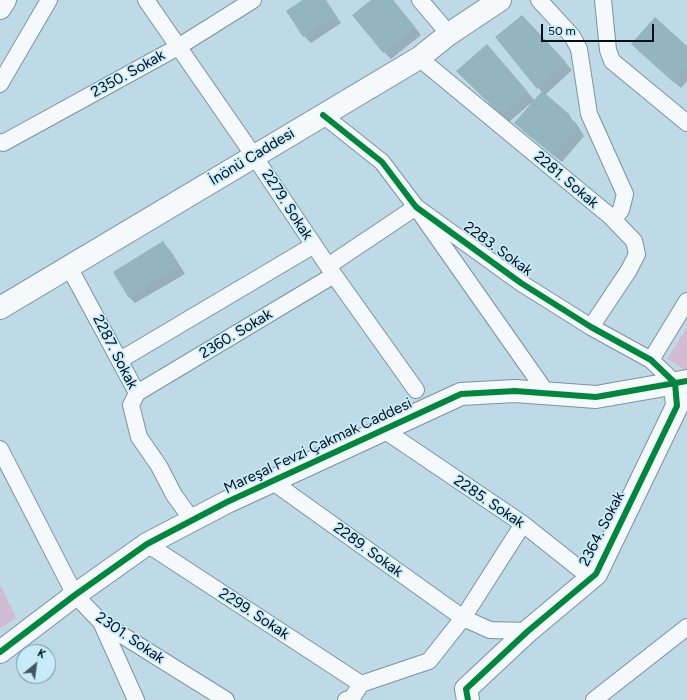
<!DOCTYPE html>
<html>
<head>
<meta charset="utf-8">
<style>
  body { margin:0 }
  #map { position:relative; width:687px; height:700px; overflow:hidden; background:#bedae6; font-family:Figtree,sans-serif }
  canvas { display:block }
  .north { position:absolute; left:16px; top:644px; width:40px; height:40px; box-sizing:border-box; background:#c8ebfb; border:1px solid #7893a0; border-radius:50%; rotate:29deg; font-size:11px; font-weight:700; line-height:16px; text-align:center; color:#001018 }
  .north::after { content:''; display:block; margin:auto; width:14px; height:18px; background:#425760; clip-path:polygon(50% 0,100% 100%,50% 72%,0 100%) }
  .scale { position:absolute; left:541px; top:24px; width:113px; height:18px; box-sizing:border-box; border:2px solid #001018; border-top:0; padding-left:5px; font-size:12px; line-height:14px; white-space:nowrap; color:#001018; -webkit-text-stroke:3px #c8ebfb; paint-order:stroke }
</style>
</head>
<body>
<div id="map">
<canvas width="687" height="700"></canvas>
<div class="north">K</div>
<div class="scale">50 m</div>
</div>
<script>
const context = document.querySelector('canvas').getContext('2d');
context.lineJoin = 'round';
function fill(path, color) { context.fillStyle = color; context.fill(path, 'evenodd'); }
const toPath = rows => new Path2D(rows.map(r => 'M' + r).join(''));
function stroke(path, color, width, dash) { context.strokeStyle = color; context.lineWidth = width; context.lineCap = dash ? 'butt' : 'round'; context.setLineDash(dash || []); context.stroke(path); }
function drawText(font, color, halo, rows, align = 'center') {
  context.font = font + ' Figtree,sans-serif'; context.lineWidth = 3.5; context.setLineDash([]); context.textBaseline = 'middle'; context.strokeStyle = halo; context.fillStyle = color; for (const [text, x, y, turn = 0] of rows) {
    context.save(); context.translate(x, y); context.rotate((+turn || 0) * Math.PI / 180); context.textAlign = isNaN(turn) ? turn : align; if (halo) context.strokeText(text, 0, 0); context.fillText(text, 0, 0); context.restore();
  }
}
fill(toPath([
  [687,327,687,371,667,359],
  [0,584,16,618,0,629]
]), '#d2bcd3');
fill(toPath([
  [304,0,326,0,341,23,311,43,304,36],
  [372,0,393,0,421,35,391,59,384,52],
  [528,23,572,70,545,95,576,123,584,136,562,162,522,130,531,103,509,122,458,71,487,45,535,101,542,92,496,37],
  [687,48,687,81,681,88,639,51],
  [163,243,170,250,185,274,135,303,128,296]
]), '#0003');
fill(toPath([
  [302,0,325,0,335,16,303,37,286,11],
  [371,0,393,0,415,27,383,53,352,15],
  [522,15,566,62,537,89,495,37],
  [655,17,687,46,687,67,673,82,631,44],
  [487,44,528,92,502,116,456,71],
  [542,91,569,114,577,129,554,156,514,123],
  [163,241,178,266,128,297,113,272]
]), '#93b6be');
const street = toPath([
  [146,0,254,156,334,275,416,390],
  [420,0,449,34],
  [539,0,572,36,579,49,589,114,625,194,621,210,614,219],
  [603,0,608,50,612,61,687,123],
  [419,58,610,216,634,241,637,254,629,270,591,327],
  [0,84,49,0],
  [323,115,382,162,416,207,521,283,591,327,651,360,675,383],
  [0,142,3,143,178,47,253,0],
  [328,266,416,207,546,392],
  [69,267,137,393,131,405,139,437,159,466,174,495,193,521],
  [120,360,314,245],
  [651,360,687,301],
  [137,393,334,275],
  [384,430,523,524,591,578],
  [0,449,75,595,101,622,226,700],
  [273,482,463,618,490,630,528,631],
  [147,544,361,684],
  [101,622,136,700],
  [346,700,352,698,361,684,429,661,463,618,523,524],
  [594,700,687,627]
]);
const secondary = toPath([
  [0,308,419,58,449,34,500,0],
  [0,652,75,595,147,544,227,502,461,394,515,391,596,397,687,381],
  [468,700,466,689,528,631,596,574,677,406,675,383]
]);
const primary = toPath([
  [0,8,5,0]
]);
stroke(street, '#79949f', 18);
stroke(secondary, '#79949f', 24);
stroke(primary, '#79949f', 24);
stroke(street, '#f5f9fb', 16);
stroke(secondary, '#f5f9fb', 22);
stroke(primary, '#f5f9fb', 22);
stroke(toPath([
  [323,115,382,162,416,207,521,283,591,327,651,360,675,383,677,406,596,574,528,631,466,689,468,700],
  [0,652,75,595,147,544,227,502,461,394,515,391,596,397,687,381]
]), '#00873e', 6);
drawText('15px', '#001018', '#c8ebfb', [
  ["2350. Sokak",128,74,-29],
  ["İnönü Caddesi",252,157,-31],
  ["2281. Sokak",566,180,40],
  ["2279. Sokak",287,205,57],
  ["2283. Sokak",498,249,36],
  ["2360. Sokak",236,334,-31],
  ["2287. Sokak",115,352,63],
  ["Mareşal Fevzi Çakmak Caddesi",318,446,-25],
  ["2285. Sokak",489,502,34],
  ["2364. Sokak",602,529,-63],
  ["2289. Sokak",368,550,36],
  ["2299. Sokak",254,614,33],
  ["2301. Sokak",130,638,34]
]);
</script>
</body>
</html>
